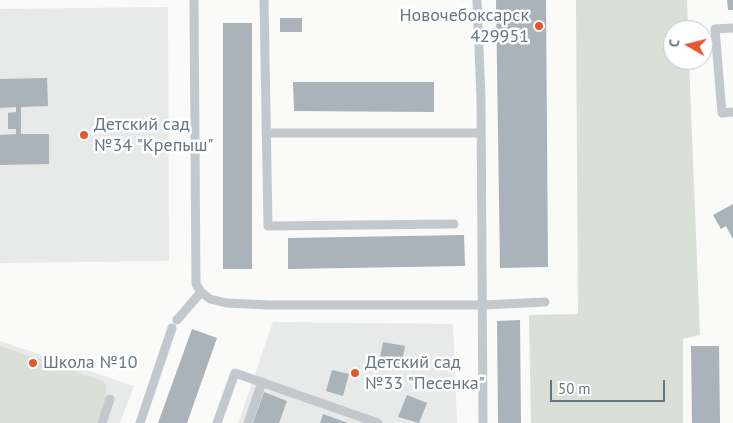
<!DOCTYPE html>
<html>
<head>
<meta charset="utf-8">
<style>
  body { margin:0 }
  #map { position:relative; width:733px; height:423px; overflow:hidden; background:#fafaf8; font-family:"PT Sans",sans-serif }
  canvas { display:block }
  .north { position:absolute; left:663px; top:20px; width:50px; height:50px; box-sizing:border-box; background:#fff; border:1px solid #c1c8cd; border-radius:50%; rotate:278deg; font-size:14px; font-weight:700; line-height:20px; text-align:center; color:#657683 }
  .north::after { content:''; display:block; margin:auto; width:18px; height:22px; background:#e4572e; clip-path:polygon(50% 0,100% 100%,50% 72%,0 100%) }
  .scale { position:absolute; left:550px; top:380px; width:115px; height:22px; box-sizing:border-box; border:2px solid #657683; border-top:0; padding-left:6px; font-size:15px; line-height:18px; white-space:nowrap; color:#657683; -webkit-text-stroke:4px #fff; paint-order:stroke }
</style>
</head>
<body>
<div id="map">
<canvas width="733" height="423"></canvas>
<div class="north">С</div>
<div class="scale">50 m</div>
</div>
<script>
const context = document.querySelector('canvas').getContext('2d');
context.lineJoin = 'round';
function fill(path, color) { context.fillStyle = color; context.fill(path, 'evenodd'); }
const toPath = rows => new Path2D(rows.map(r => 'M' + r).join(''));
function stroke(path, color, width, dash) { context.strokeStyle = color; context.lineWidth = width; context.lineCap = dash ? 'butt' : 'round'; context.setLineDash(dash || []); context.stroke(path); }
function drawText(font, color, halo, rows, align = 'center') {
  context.font = font + ' "PT Sans",sans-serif'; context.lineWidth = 5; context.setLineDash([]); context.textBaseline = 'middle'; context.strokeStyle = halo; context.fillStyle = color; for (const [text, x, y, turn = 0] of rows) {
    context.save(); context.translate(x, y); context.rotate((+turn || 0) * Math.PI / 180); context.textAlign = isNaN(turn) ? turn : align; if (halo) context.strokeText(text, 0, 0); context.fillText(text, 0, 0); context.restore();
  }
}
fill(toPath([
  [168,7,169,261,0,263,0,9],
  [273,322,453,324,457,423,238,423],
  [0,341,134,386,120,423,0,423]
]), '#e8e9e9');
fill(toPath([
  [576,0,687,0,688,30,673,30,673,60,689,60,700,335,683,339,683,423,531,423,529,315,578,314],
  [0,346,103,381,106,386,106,397,97,423,0,423]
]), '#dadfd7');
fill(toPath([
  [496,0,546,0,548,267,500,268],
  [727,0,733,0,733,10,728,10],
  [280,18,302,18,302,32,280,32],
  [223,23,252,23,252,269,223,269],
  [47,78,48,106,21,107,21,134,49,134,49,164,0,165,0,135,16,134,16,129,8,129,8,113,16,112,16,107,0,108,0,79],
  [293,82,434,82,434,112,294,111],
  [733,204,733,239,726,226,721,229,713,215],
  [464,235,465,266,288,269,288,238],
  [520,320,521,423,498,423,497,321],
  [192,329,217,338,187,423,158,423],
  [383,342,405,346,401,368,379,363],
  [691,346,719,346,720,423,692,423],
  [332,370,349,374,343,396,326,391],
  [264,392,287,401,279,423,253,423],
  [407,395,427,403,419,423,398,417],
  [323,414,348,423,320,423]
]), '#aab3b9');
stroke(toPath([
  [194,0,196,284,201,292,210,299,226,303,269,305,484,305,545,302],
  [264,0,268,226,454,224],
  [477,0,481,99,483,423],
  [733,28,715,29,722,113,733,112],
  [266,133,481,133],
  [177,320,201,292],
  [102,423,110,399],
  [140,423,172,328],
  [217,423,235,373,378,423],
  [248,423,262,382]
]), '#c3c8cc', 9);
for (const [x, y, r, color] of [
  [539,26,5,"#e4572e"],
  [84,135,5,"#e4572e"],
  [33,363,5,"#e4572e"],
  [355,373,5,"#e4572e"]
]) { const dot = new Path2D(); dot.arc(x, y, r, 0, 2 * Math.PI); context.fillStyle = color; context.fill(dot); stroke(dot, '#fff', 2); }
drawText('18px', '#657683', '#fff', [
  ["Новочебоксарск",529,16,"right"],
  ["429951",529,37,"right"],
  ["Детский сад",94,125],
  ["№34 \"Крепыш\"",94,146],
  ["Школа №10",43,363],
  ["Детский сад",365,363],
  ["№33 \"Песенка\"",365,384]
], 'left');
</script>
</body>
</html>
